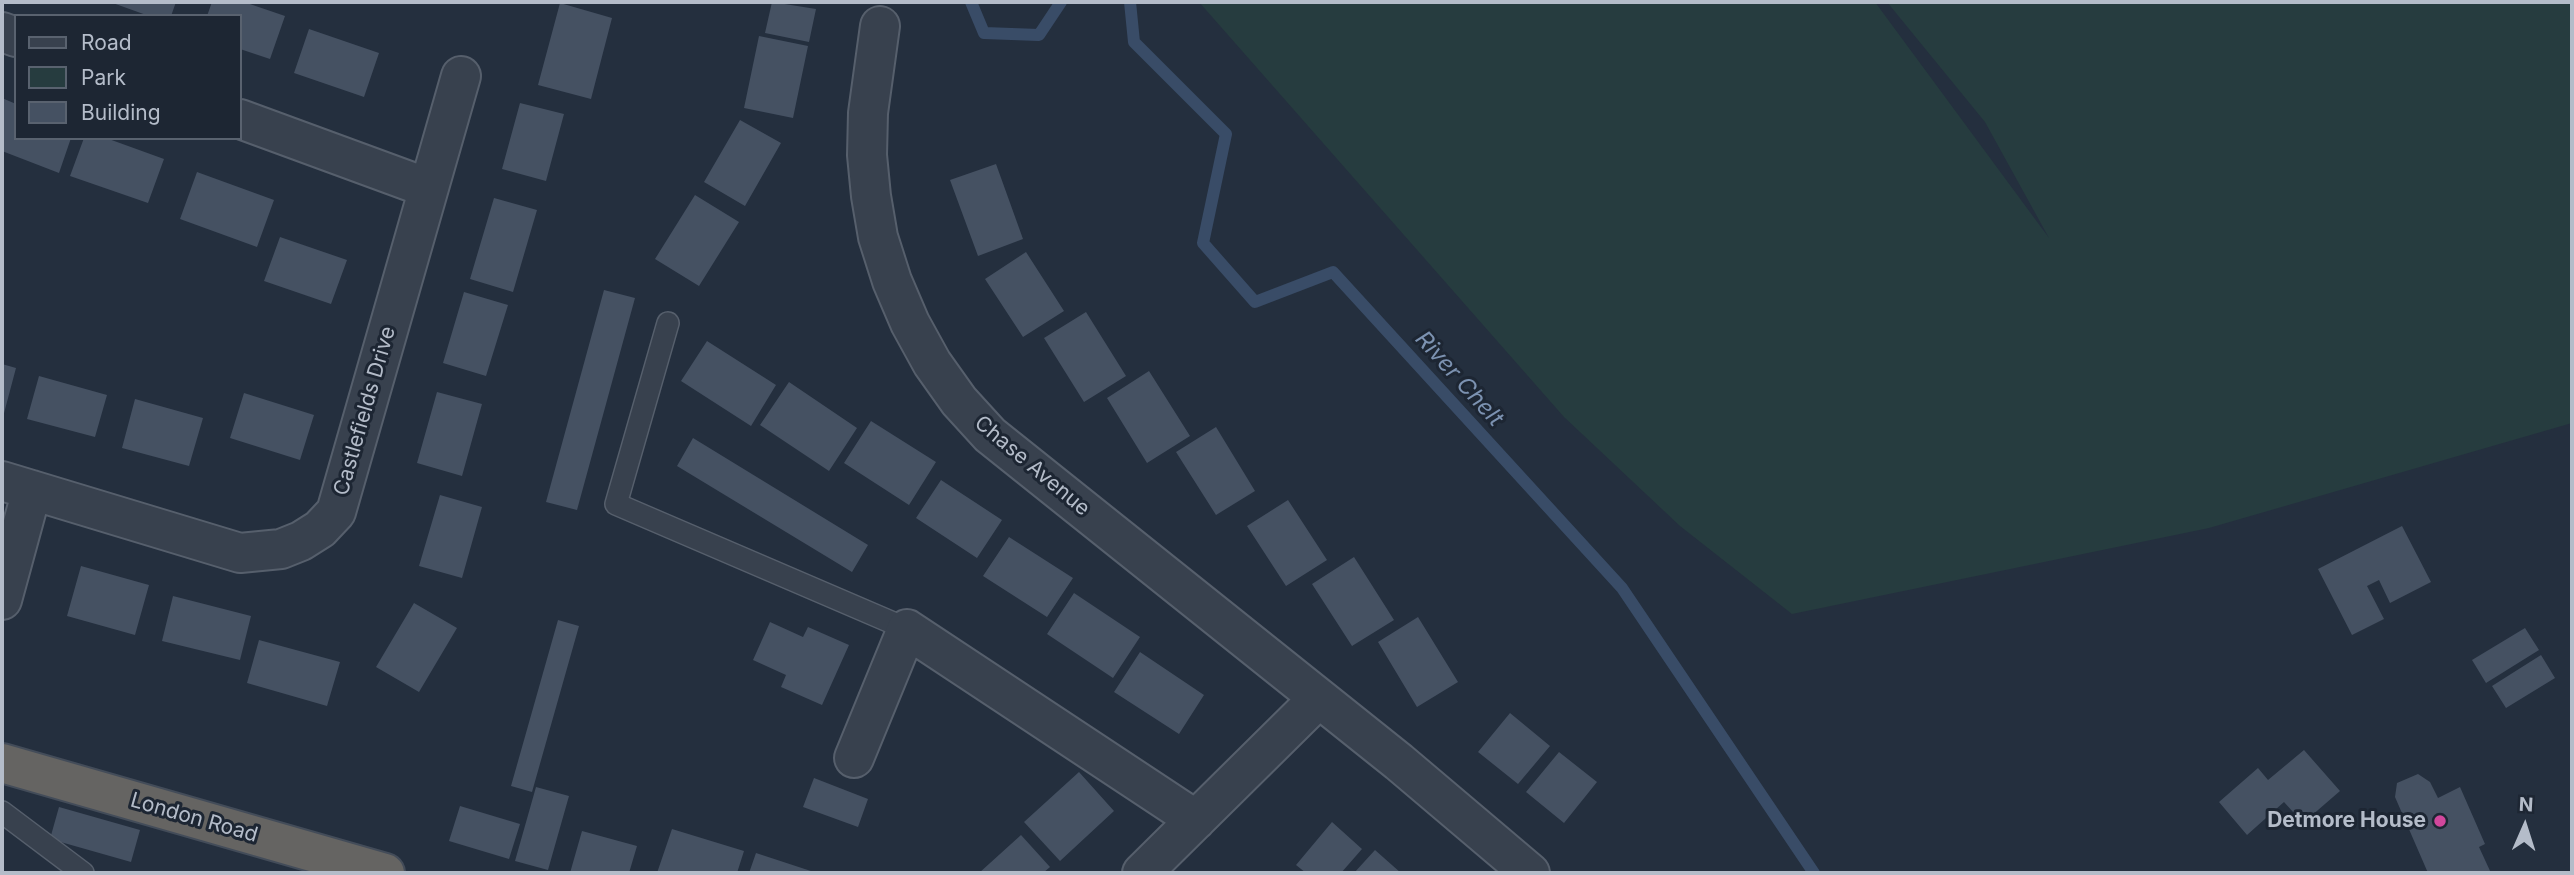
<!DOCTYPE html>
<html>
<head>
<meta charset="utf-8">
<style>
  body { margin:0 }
  #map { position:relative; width:2574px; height:875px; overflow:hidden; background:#242f3e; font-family:Inter,sans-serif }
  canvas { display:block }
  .frame { position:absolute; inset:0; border:4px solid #b4bcc9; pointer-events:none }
  .legend { position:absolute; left:14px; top:14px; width:228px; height:126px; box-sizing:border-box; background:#1d2633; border:2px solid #59626f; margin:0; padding:9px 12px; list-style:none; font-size:21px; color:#b4bcc9 }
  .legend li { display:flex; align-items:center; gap:14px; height:35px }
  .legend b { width:35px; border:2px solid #59626f }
  .north { position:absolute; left:2490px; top:791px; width:70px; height:70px; -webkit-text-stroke:5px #1d2633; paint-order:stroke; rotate:3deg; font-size:19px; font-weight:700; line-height:28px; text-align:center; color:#b4bcc9 }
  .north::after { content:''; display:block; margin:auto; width:24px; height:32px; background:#b4bcc9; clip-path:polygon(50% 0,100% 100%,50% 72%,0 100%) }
</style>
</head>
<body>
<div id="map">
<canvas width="2574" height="875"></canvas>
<div class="frame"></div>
<ul class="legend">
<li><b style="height:9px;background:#38414e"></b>Road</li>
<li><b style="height:19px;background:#263c3f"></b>Park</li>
<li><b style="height:19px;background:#455162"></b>Building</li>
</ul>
<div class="north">N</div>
</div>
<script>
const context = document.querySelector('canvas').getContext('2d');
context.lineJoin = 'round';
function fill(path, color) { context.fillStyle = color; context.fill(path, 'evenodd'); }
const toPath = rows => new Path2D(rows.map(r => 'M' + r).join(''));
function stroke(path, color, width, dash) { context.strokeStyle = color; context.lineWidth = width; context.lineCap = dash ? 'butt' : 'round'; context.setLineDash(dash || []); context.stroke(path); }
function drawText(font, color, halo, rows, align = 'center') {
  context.font = font + ' Inter,sans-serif'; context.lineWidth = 6; context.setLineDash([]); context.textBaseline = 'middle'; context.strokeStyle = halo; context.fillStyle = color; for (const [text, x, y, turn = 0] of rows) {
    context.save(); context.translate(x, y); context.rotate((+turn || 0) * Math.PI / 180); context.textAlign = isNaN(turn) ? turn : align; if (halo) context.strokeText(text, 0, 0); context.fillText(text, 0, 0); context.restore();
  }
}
fill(toPath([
  [1199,2,1875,2,2049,238,1985,122,1887,2,2572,2,2572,423,2209,528,1792,614,1680,526,1564,417]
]), '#263c3f');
stroke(toPath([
  [971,2,984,33,1039,35,1061,2],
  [1130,2,1134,42,1226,134,1203,243,1255,302,1333,272,1622,588,1814,873]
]), '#394c67', 12);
fill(toPath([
  [110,2,176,2,171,16,149,16],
  [212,2,244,2,285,16,270,59,240,49,240,16,207,16],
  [772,2,816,9,809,42,765,33],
  [560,3,612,18,591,99,538,85],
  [309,29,379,53,364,97,294,73],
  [759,36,808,46,793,118,744,108],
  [2,98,16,104,16,138,71,138,59,173,2,151],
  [520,103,564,114,546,181,502,169],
  [740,120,781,143,745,206,704,182],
  [84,138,106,138,164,159,148,203,70,176],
  [996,164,1023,239,978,256,950,180],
  [197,172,274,200,257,247,180,219],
  [695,195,739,222,699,286,655,259],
  [494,198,537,210,513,292,470,279],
  [280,237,347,260,331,304,264,281],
  [1026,252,1064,311,1023,337,985,279],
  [604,290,635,298,577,510,546,502],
  [464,292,508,305,486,376,443,363],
  [1086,312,1126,376,1084,402,1044,338],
  [707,341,776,385,751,426,681,381],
  [2,364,16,368,3,417,2,417],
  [1149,371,1190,436,1147,463,1107,398],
  [39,376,107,395,95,437,27,419],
  [789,382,857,428,829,471,760,425],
  [437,392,482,404,462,476,417,463],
  [244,393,314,415,300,460,230,438],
  [135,399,203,418,189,466,122,448],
  [871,421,936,462,909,505,844,463],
  [1216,427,1255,491,1216,515,1176,452],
  [693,438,868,545,852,572,677,466],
  [941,480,1002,520,977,558,916,518],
  [440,495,482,507,462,578,419,566],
  [1288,500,1327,560,1286,586,1247,526],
  [2402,526,2431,582,2390,603,2379,580,2367,586,2384,619,2352,635,2318,569],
  [1009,537,1073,578,1047,617,983,576],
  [1354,557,1394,620,1352,646,1312,584],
  [81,566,149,585,135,635,67,616],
  [1074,593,1140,637,1113,678,1047,634],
  [173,596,251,616,240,660,162,641],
  [414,603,457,628,419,692,376,667],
  [1418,617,1458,682,1417,707,1378,642],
  [558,620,579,626,532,792,511,786],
  [770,622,803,637,808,627,849,645,822,705,781,687,786,675,753,660],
  [2525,628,2539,650,2486,683,2472,660],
  [259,640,340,662,327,706,247,683],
  [1140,652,1204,695,1179,734,1114,692],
  [2541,655,2555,678,2506,708,2492,686],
  [1510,713,1550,746,1518,784,1478,752],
  [2304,750,2340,791,2303,823,2284,802,2247,835,2219,802,2258,768,2268,780],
  [1559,752,1597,782,1564,823,1526,792],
  [1079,772,1114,811,1060,861,1024,822],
  [2418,774,2430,782,2438,798,2460,787,2485,844,2479,847,2491,873,2428,873,2395,797,2397,783],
  [814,778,868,799,858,827,803,807],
  [536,787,569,796,548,870,515,861],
  [460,806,520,824,509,859,449,841],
  [59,807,140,830,131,862,50,839],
  [1332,822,1362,849,1341,873,1306,873,1296,865],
  [672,829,744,851,737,873,657,873],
  [582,831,637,846,629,873,570,873],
  [1021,835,1050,867,1043,873,979,873],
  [1375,850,1401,873,1354,873],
  [756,853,817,873,749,873]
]), '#455162');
const service = toPath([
  [668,323,616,504,907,629],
  [2,812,83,873]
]);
const minor = toPath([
  [880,26,868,113,867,155,871,196,878,237,892,281,910,323,932,363,959,401,990,435,1399,762,1530,873],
  [2,32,16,37],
  [240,119,428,188],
  [2,481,240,553,281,549,301,541,320,529,336,512,461,76],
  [2,600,32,490],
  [854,758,907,629,1196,820],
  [1142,873,1319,698]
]);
const trunk = toPath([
  [2,763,385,873]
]);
stroke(service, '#565f6c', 24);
stroke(minor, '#565f6c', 42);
stroke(trunk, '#434c59', 42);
stroke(service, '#38414e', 21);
stroke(minor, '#38414e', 38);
stroke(trunk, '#656462', 38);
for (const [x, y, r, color] of [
  [2440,821,7,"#d1479c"]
]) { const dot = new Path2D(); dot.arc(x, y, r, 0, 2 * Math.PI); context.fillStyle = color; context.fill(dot); stroke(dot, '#1d2633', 2.5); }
drawText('21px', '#b4bcc9', '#1d2633', [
  ["Castlefields Drive",365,411,-74],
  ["Chase Avenue",1032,466,40],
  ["London Road",194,818,16]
]);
drawText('bold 21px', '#b4bcc9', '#1d2633', [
  ["Detmore House",2426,821]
], 'right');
drawText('italic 23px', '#7c92b1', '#1d2633', [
  ["River Chelt",1459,379,48]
]);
</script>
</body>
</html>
